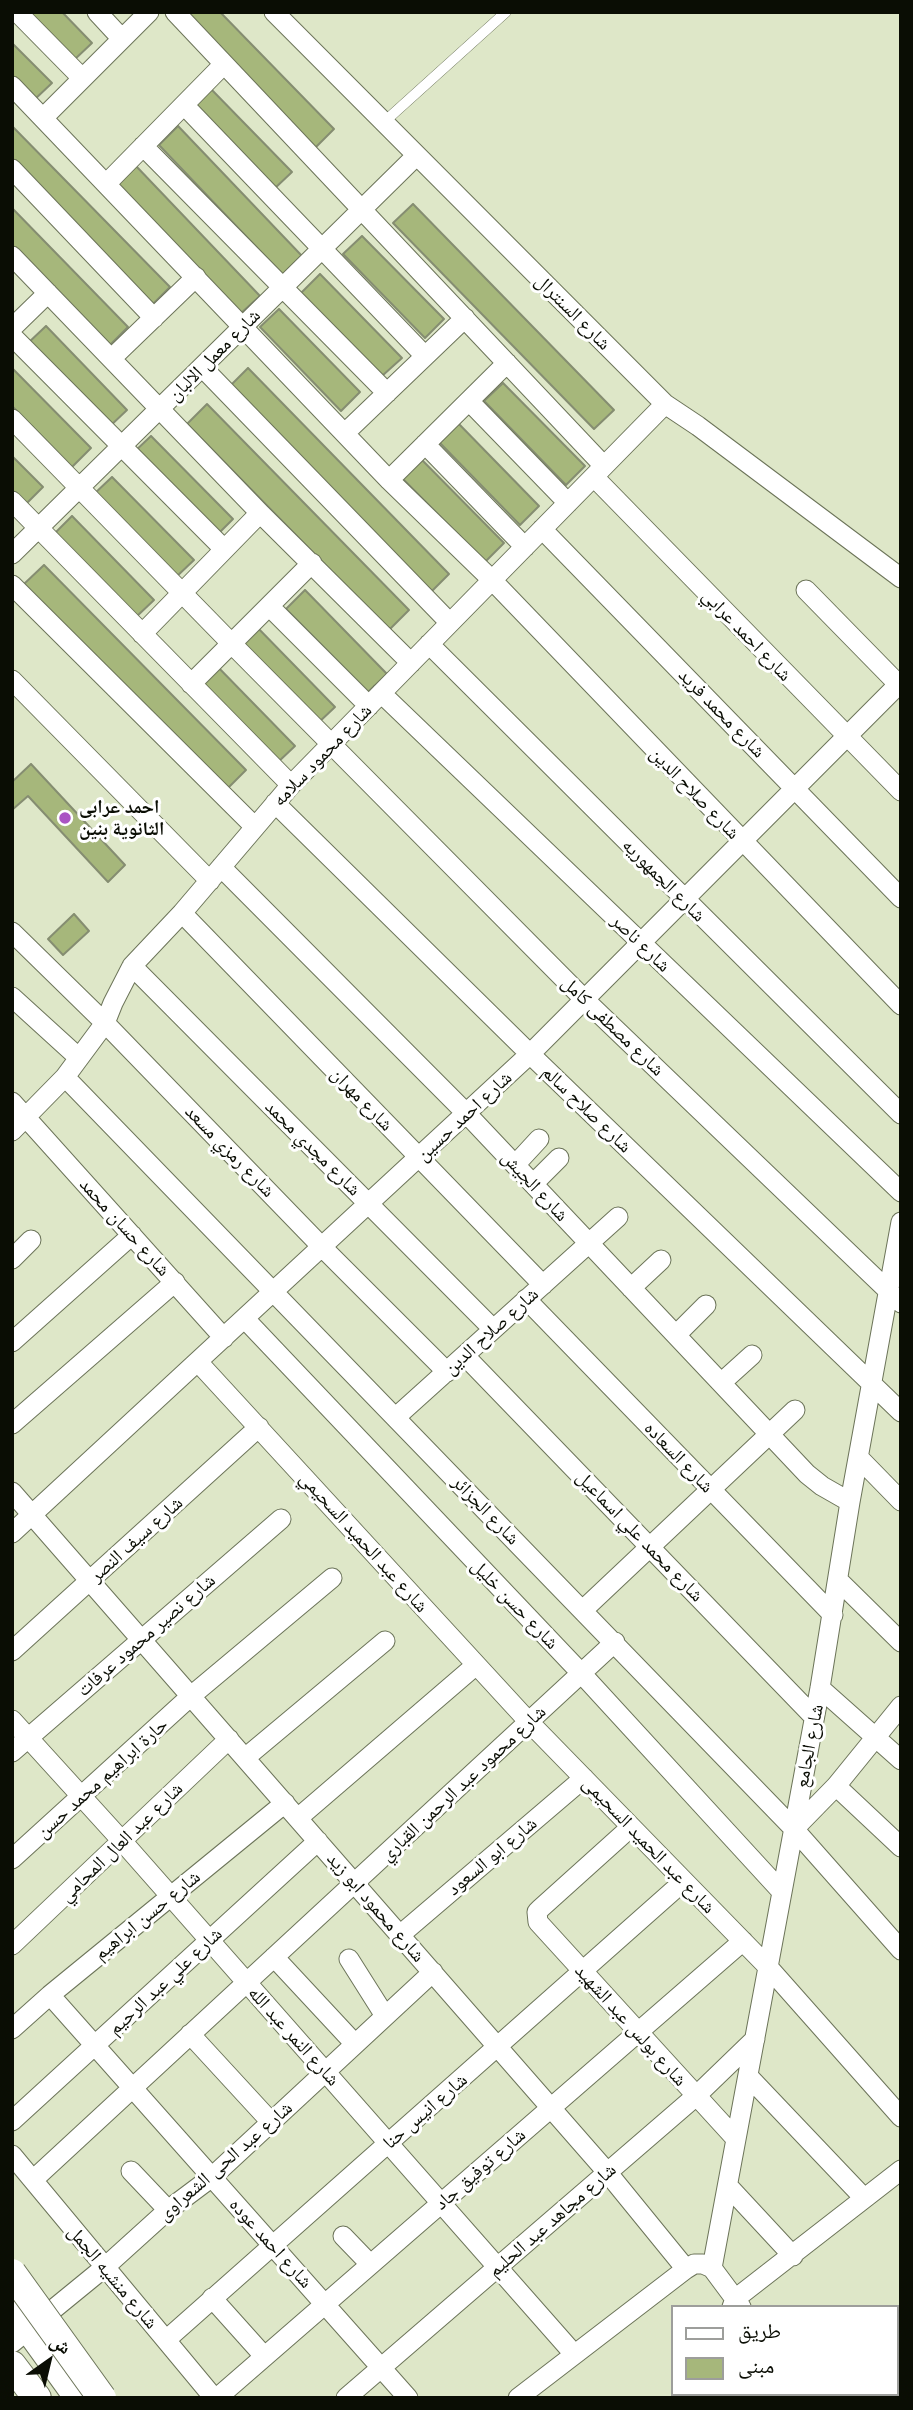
<!DOCTYPE html>
<html>
<head>
<meta charset="utf-8">
<style>
  body { margin:0 }
  #map { position:relative; width:913px; height:2410px; overflow:hidden; background:#dee7c8; font-family:Lato,"Noto Naskh Arabic",sans-serif }
  canvas { display:block }
  .frame { position:absolute; inset:0; border:14px solid #0a0d04; pointer-events:none }
  .legend { position:absolute; left:671px; top:2305px; width:228px; height:91px; box-sizing:border-box; background:#fff; border:2px solid #9d9e9b; margin:0; padding:9px 12px; list-style:none; font-size:21px; color:#0a0d04 }
  .legend li { display:flex; align-items:center; gap:14px; height:35px }
  .legend b { width:35px; border:2px solid #9d9e9b }
  .north { position:absolute; left:14px; top:2326px; width:70px; height:70px; -webkit-text-stroke:5px #fff; paint-order:stroke; rotate:34deg; font-size:19px; font-weight:700; line-height:28px; text-align:center; color:#0a0d04 }
  .north::after { content:''; display:block; margin:auto; width:24px; height:32px; background:#0a0d04; clip-path:polygon(50% 0,100% 100%,50% 72%,0 100%) }
</style>
</head>
<body>
<div id="map">
<canvas width="913" height="2410"></canvas>
<div class="frame"></div>
<ul class="legend">
<li><b style="height:9px;background:#fff"></b>طريق</li>
<li><b style="height:19px;background:#a6b77b"></b>مبنى</li>
</ul>
<div class="north">ش</div>
</div>
<script>
const context = document.querySelector('canvas').getContext('2d');
context.lineJoin = 'round';
function fill(path, color) { context.fillStyle = color; context.fill(path, 'evenodd'); }
const toPath = rows => new Path2D(rows.map(r => 'M' + r).join(''));
function stroke(path, color, width, dash) { context.strokeStyle = color; context.lineWidth = width; context.lineCap = dash ? 'butt' : 'round'; context.setLineDash(dash || []); context.stroke(path); }
function drawText(font, color, halo, rows, align = 'center') {
  context.font = font + ' Lato,"Noto Naskh Arabic",sans-serif'; context.lineWidth = 6; context.setLineDash([]); context.textBaseline = 'middle'; context.strokeStyle = halo; context.fillStyle = color; for (const [text, x, y, turn = 0] of rows) {
    context.save(); context.translate(x, y); context.rotate((+turn || 0) * Math.PI / 180); context.textAlign = isNaN(turn) ? turn : align; if (halo) context.strokeText(text, 0, 0); context.fillText(text, 0, 0); context.restore();
  }
}
const building = toPath([
  [25,12,62,12,92,43,73,61,25,12],
  [181,12,220,12,334,129,314,149,181,12],
  [12,43,52,83,33,101,12,81,12,43],
  [210,88,292,172,273,190,191,106,210,88],
  [12,126,170,287,150,307,12,167,12,126],
  [178,126,302,256,283,275,159,145,178,126],
  [136,166,260,296,240,314,116,185,136,166],
  [413,204,614,410,594,429,393,223,413,204],
  [12,208,128,327,108,347,12,248,12,208],
  [362,236,444,319,425,338,343,254,362,236],
  [320,274,402,358,382,376,301,293,320,274],
  [279,309,360,392,341,411,260,327,279,309],
  [46,326,127,410,108,428,27,344,46,326],
  [12,368,91,448,72,467,12,406,12,368],
  [248,368,449,574,429,594,228,388,248,368],
  [503,383,585,466,566,485,484,401,503,383],
  [207,404,409,610,389,630,187,424,207,404],
  [457,422,539,506,520,525,438,441,457,422],
  [151,436,233,519,214,538,132,454,151,436],
  [12,456,43,487,24,506,12,494,12,456],
  [422,460,504,543,485,562,403,479,422,460],
  [112,477,194,560,174,579,93,495,112,477],
  [72,516,154,600,135,618,53,535,72,516],
  [44,565,246,770,226,790,24,584,44,565],
  [305,590,387,674,368,692,286,609,305,590],
  [253,623,335,707,316,725,234,641,253,623],
  [213,662,295,746,276,764,194,681,213,662],
  [31,764,125,865,108,882,28,796,12,810,12,782,31,764],
  [74,914,89,931,63,955,48,939,74,914]
]);
fill(building, '#a6b77b');
stroke(building, '#858d71', 2);
const lane = toPath([
  [383,123,506,12]
]);
const street = toPath([
  [17,12,82,78],
  [97,12,122,39],
  [175,12,604,466],
  [274,12,665,404,698,426,901,578],
  [12,86,389,480,492,580,901,1005],
  [184,105,425,356],
  [43,118,149,12],
  [143,146,387,393],
  [12,169,154,318],
  [106,184,224,64],
  [12,256,260,513,411,663],
  [12,328,48,293],
  [12,336,224,549],
  [112,358,196,277],
  [202,367,450,623],
  [469,401,568,503],
  [12,419,231,643,585,1000,901,1303],
  [345,433,465,318],
  [425,444,525,547],
  [594,477,901,791],
  [389,480,507,363],
  [12,501,291,785],
  [542,529,901,898],
  [12,554,416,156],
  [12,585,255,827],
  [806,590,901,687],
  [269,606,369,706],
  [142,634,260,513],
  [429,644,901,1114],
  [12,680,210,881],
  [191,684,312,563],
  [381,693,901,1192],
  [275,803,530,1054,901,1412],
  [221,867,466,1113,807,1474,822,1486,850,1502],
  [182,913,543,1285],
  [12,932,105,1023,323,1248,447,1372],
  [132,966,493,1329],
  [12,997,79,1058],
  [65,1077,794,1829,901,1950],
  [12,1102,224,1338],
  [12,1131,65,1077,105,1023,113,1003,132,966,182,913,291,785,665,404],
  [515,1165,539,1139],
  [533,1184,559,1158],
  [12,1259,31,1240],
  [631,1288,661,1260],
  [526,1299,833,1615],
  [245,1319,581,1673,782,1892],
  [676,1335,706,1305],
  [12,1342,132,1235],
  [465,1356,814,1717],
  [198,1362,529,1722,769,1968,901,2117],
  [721,1383,752,1355],
  [396,1417,618,1217],
  [12,1424,175,1282],
  [859,1458,901,1501],
  [12,1492,607,2172,686,2269,694,2264,703,2264,712,2268,741,2307],
  [12,1533,530,1054,901,682],
  [839,1581,901,1642],
  [583,1610,795,1410],
  [12,1651,259,1427],
  [820,1688,901,1760],
  [12,1720,122,1841,574,2354],
  [12,1752,281,1519],
  [245,1758,385,1641],
  [836,1786,901,1847],
  [298,1818,476,1665],
  [631,1827,541,1908,537,1912,538,1922,736,2139],
  [794,1829,836,1786,901,1706],
  [12,1859,191,1696,332,1578],
  [400,1935,584,1778],
  [12,1945,229,1739],
  [274,1957,355,2044],
  [349,1959,385,2016],
  [50,1995,408,2398],
  [12,2029,50,1995,285,1803],
  [190,2034,271,2122],
  [748,2076,864,2198],
  [12,2121,318,1841],
  [12,2155,214,2398],
  [131,2171,168,2210],
  [33,2180,615,1642],
  [728,2186,793,2256],
  [343,2236,370,2264],
  [712,2268,820,1688,850,1502,901,1222],
  [212,2298,264,2356],
  [732,2307,735,2299,901,2170],
  [166,2340,684,1881],
  [12,2343,105,2267,168,2210,212,2177,433,1972],
  [809,2394,812,2398],
  [217,2398,743,1941],
  [346,2398,696,2096,755,2039],
  [518,2398,686,2269],
  [687,2398,689,2394]
]);
const secondary = toPath([
  [12,2365,37,2398]
]);
const primary = toPath([
  [12,2304,80,2398]
]);
stroke(lane, '#6c7459', 11);
stroke(street, '#6c7459', 21);
stroke(secondary, '#6c7459', 30);
stroke(primary, '#6c7459', 32);
stroke(lane, '#fff', 10);
stroke(street, '#fff', 19);
stroke(secondary, '#fff', 28);
stroke(primary, '#fff', 30);
const secondaryBridge = toPath([
  [12,2273,102,2398]
]);
stroke(secondaryBridge, '#6c7459', 30, []);
stroke(secondaryBridge, '#fff', 28);
for (const [x, y, r, color] of [
  [65,818,7,"#aa54c3"]
]) { const dot = new Path2D(); dot.arc(x, y, r, 0, 2 * Math.PI); context.fillStyle = color; context.fill(dot); stroke(dot, '#fff', 2.5); }
drawText('19px', '#0a0d04', '#fff', [
  ["شارع السنترال",573,312,45],
  ["شارع معمل الالبان",214,355,-45],
  ["شارع احمد عرابي",747,635,46],
  ["شارع محمد فريد",722,713,46],
  ["شارع محمود سلامه",322,755,-46],
  ["شارع صلاح الدين",695,793,46],
  ["شارع الجمهوريه",664,880,45],
  ["شارع ناصر",641,943,44],
  ["شارع مصطفى كامل",613,1026,44],
  ["شارع مهران",362,1099,46],
  ["شارع صلاح سالم",587,1109,44],
  ["شارع احمد حسين",464,1116,-43],
  ["شارع مجدي محمد",313,1148,45],
  ["شارع رمزي مسعد",230,1151,46],
  ["شارع الجيش",535,1186,47],
  ["شارع حسان محمد",125,1227,48],
  ["شارع صلاح الدين",491,1331,-42],
  ["شارع السعاده",679,1457,46],
  ["شارع الجزائر",486,1510,46],
  ["شارع محمد علي اسماعيل",640,1536,46],
  ["شارع سيف النصر",136,1539,-42],
  ["شارع عبد الحميد السحيمي",364,1542,48],
  ["شارع حسن خليل",515,1604,46],
  ["شارع نصير محمود عرفات",146,1635,-41],
  ["شارع الجامع",809,1746,-79],
  ["حارة ابراهيم محمد حسن",102,1778,-42],
  ["شارع محمود عبد الرحمن القباري",463,1783,-43],
  ["شارع عبد العال المحامي",121,1842,-44],
  ["شارع عبد الحميد السحيمى",649,1845,46],
  ["شارع ابو السعود",492,1856,-40],
  ["شارع محمود ابو زيد",376,1907,49],
  ["شارع حسن ابراهيم",147,1915,-39],
  ["شارع علي عبد الرحيم",165,1981,-43],
  ["شارع بولس عبد الشهيد",631,2025,48],
  ["شارع النمر عبد الله",294,2036,48],
  ["شارع انيس حنا",425,2111,-41],
  ["شارع عبد الحى الشعراوى",225,2161,-41],
  ["شارع توفيق جاد",480,2169,-41],
  ["شارع مجاهد عبد الحليم",552,2220,-41],
  ["شارع احمد عوده",271,2243,48],
  ["شارع منشيه الجمل",113,2277,50]
]);
drawText('bold 19px', '#0a0d04', '#fff', [
  ["احمد عرابى",79,807],
  ["الثانوية بنين",79,829]
], 'left');
</script>
</body>
</html>
